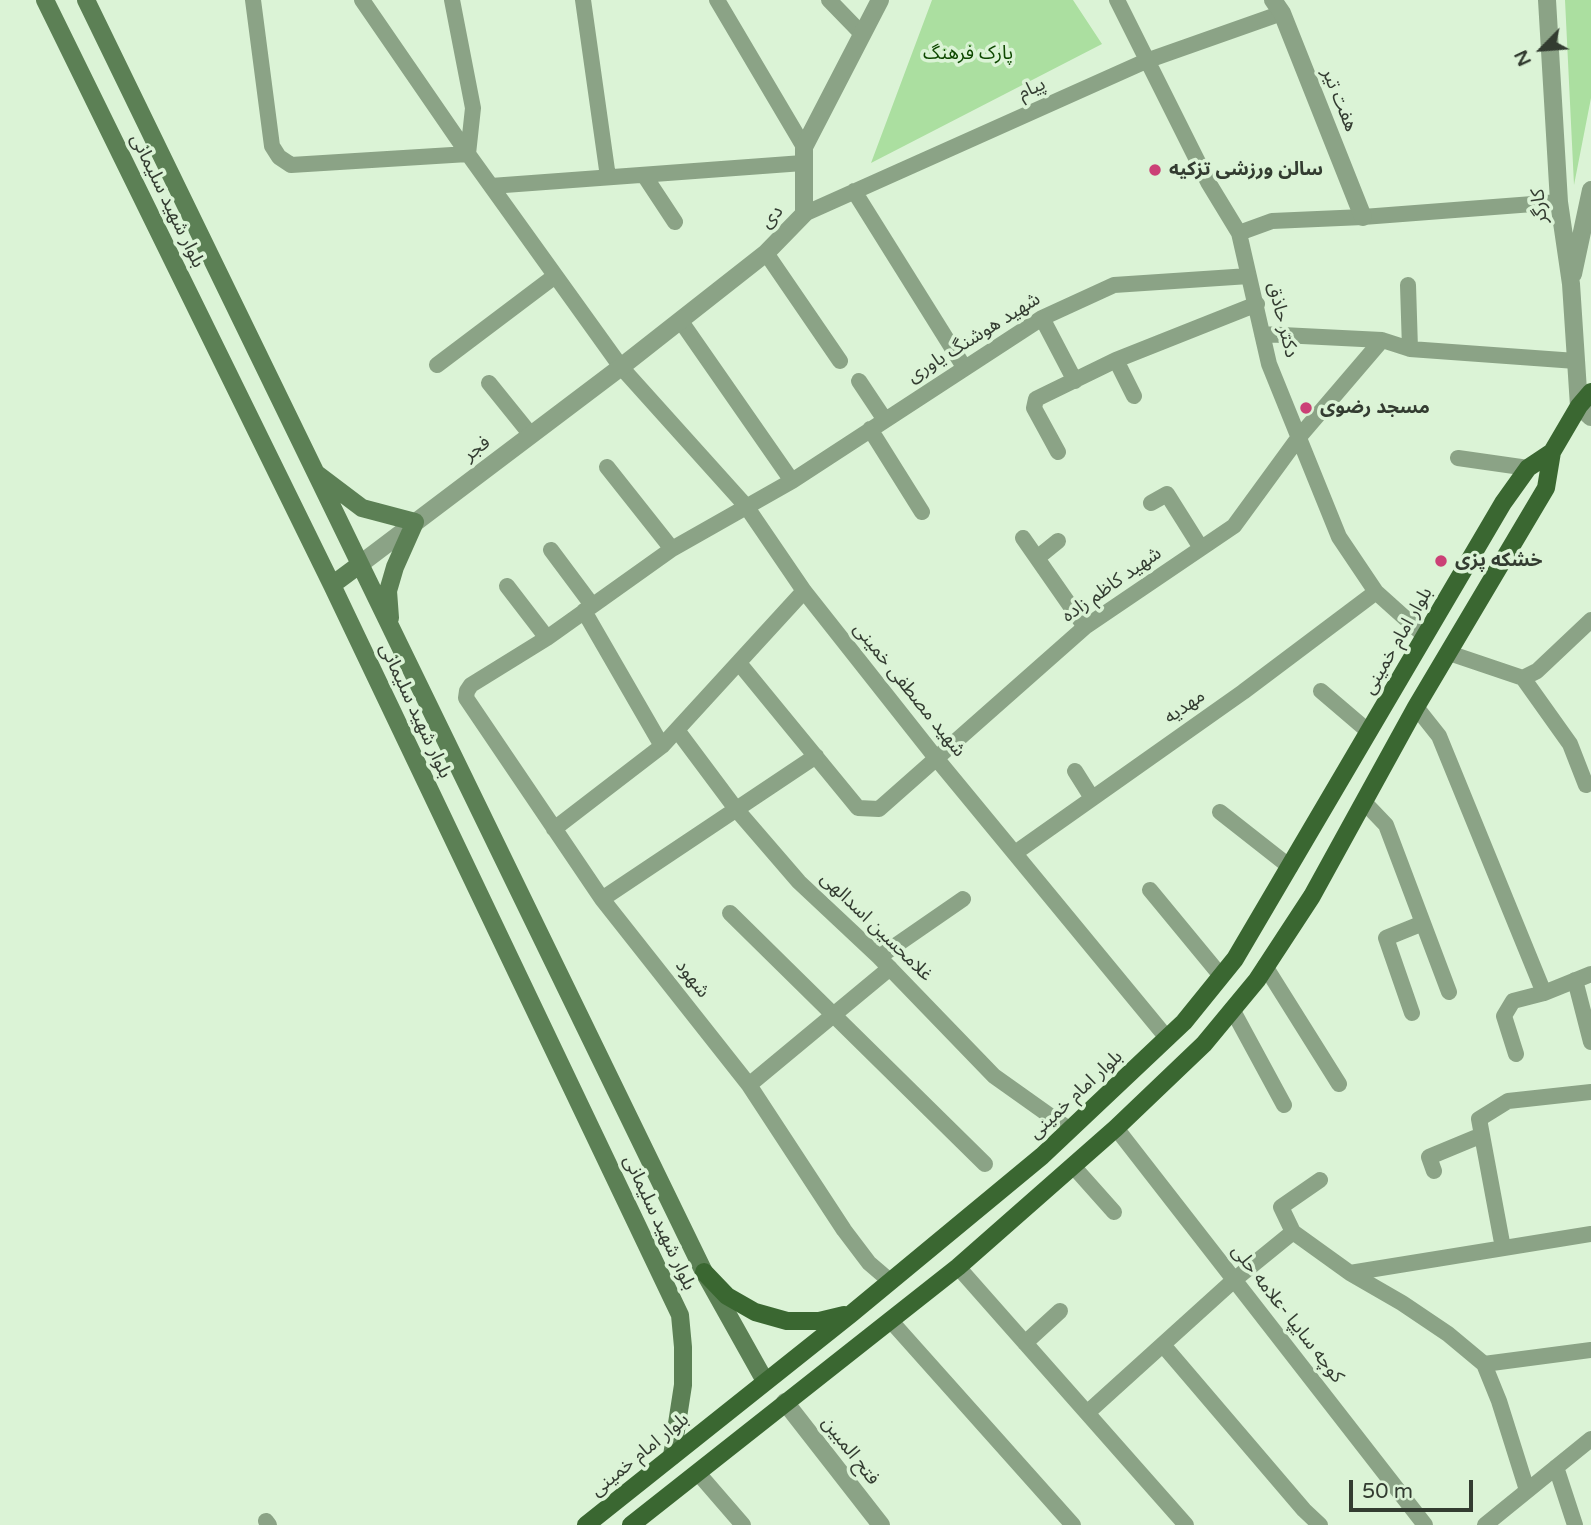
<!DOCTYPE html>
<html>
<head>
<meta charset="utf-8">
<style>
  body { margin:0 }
  #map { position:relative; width:1591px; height:1525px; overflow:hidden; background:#dbf3d6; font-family:"Varela Round",sans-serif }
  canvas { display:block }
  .north { position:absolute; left:1507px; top:14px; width:70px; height:70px; -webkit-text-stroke:5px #dbf3d6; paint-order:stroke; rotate:245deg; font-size:19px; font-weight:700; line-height:28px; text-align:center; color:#333c31 }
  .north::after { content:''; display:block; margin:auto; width:24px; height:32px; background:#333c31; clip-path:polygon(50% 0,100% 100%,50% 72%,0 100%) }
  .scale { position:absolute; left:1349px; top:1480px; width:124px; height:32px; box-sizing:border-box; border:4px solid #333c31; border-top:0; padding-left:9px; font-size:21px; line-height:24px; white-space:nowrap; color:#333c31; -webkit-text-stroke:5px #dbf3d6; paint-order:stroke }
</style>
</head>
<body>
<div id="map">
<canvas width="1591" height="1525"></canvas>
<div class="north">N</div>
<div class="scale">50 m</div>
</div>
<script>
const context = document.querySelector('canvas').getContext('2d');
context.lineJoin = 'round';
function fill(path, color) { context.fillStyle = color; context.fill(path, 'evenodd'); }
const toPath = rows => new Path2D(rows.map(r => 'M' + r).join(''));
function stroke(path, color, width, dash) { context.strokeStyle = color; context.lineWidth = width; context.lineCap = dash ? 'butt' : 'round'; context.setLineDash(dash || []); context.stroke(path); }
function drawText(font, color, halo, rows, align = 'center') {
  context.font = font + ' "Varela Round","Noto Sans Arabic",sans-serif'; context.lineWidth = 7; context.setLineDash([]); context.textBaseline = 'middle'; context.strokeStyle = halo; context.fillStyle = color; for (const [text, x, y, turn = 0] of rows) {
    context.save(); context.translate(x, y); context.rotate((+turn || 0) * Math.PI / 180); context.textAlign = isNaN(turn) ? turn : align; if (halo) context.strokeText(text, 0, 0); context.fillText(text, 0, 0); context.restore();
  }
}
fill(toPath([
  [932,0,1073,0,1102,44,871,163],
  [1565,0,1591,0,1591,98,1574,185]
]), '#abdfa0');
stroke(toPath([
  [253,0,272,146,279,157,291,165,468,154],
  [362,0,468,154,621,367,746,506,804,591,936,758,1167,1038],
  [452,0,473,108,468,154],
  [583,0,608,177],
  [717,0,804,147],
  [829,0,862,34],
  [1117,0,1208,182,1239,233,1269,364,1339,537,1376,592,1425,636],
  [644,175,675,222],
  [491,186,803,163],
  [854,191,964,367],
  [804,214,1146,61,1282,13],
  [1239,233,1272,221,1363,217,1559,202],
  [766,253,840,361],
  [1408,285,1410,349],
  [1042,318,1075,381],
  [680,320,792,481],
  [1262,334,1382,340,1410,349,1576,361],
  [1116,360,1134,396],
  [437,365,555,276],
  [859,381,885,420],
  [489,383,531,435],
  [870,429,922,512],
  [1058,452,1034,408,1036,399,1116,360,1257,304],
  [1458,458,1528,468],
  [607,467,672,549],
  [1151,503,1167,494,1201,548],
  [1023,538,1085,627],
  [551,550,592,605],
  [1037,558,1058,541],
  [507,586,547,638],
  [584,611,662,746],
  [1449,653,1523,678,1537,671,1591,620],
  [739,663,858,808,879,809,1085,627,1234,526,1299,437,1382,340],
  [1523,678,1570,744,1586,785],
  [1321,691,1369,732],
  [1416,707,1439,736,1544,993],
  [677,730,736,809,799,882,879,957,994,1076,1070,1130],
  [1075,771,1092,798],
  [1364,802,1386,825,1449,992],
  [1220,812,1290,867],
  [554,829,662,746,804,591],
  [1015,853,1243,692,1376,592],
  [1150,890,1221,976],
  [602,899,816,756],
  [730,913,985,1164],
  [879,957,963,899],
  [1265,966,1339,1084],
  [1575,980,1591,1042],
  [1232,1009,1284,1105],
  [1412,1013,1386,938,1423,923],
  [1516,1054,1504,1016,1513,1001,1544,993,1591,974],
  [749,1085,890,968],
  [1116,1128,1425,1525],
  [1073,1166,1114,1212],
  [1434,1171,1429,1157,1482,1135],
  [1320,1180,1281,1207,1293,1232,1350,1273,1402,1303,1448,1334,1484,1364,1499,1401,1527,1490],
  [1503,1248,1479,1119,1508,1101,1591,1092],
  [958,1267,1186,1525],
  [1350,1273,1591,1234],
  [890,1281,869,1263,844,1230,749,1085,602,899,466,698,467,691,471,685,547,638,672,549,792,481,1042,318,1114,285,1249,276],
  [890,1320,1073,1525],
  [1025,1343,1060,1311],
  [1163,1345,1304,1510,1320,1525],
  [1484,1364,1591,1350],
  [1087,1413,1234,1280,1293,1232],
  [1556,1467,1575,1525],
  [698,1473,743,1525],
  [266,1521,269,1525],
  [1485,1525,1591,1439]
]), '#8ba386', 16);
stroke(toPath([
  [1273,0,1282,13,1363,217],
  [1547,0,1559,202,1571,284,1579,406,1591,417],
  [1573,274,1591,190],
  [359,565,621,367,766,253,804,214,804,147,880,0],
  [785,1402,881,1525]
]), '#8ba386', 18);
stroke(toPath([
  [45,0,332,585,680,1315,683,1347,683,1385,672,1456],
  [86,0,704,1272,765,1381],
  [317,474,362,508,415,522,395,567,388,591,390,618],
  [332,585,359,565]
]), '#5c8055', 18);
stroke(toPath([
  [704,1272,727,1296,755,1312,787,1321,819,1321,844,1315],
  [586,1525,851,1314,1042,1156,1184,1022,1235,959,1503,503,1528,468,1552,452],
  [631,1525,958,1267,1116,1128,1204,1044,1257,980,1312,896,1416,707,1546,488,1552,452,1579,406,1591,392]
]), '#3a6731', 18);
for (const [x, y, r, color] of [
  [1155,170,7,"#cb4076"],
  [1306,408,7,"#cb4076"],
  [1441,561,7,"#cb4076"]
]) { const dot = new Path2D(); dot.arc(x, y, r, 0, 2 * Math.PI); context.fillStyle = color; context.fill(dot); stroke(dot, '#dbf3d6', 2.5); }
drawText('19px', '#0e4800', '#dbf3d6', [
  ["پارک فرهنگ",968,54]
]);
drawText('19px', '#333c31', '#dbf3d6', [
  ["پیام",1032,89,-24],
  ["هفت تیر",1339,100,68],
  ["بلوار شهید سلیمانی",167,201,64],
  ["کارگر",1540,206,-96],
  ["دی",772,217,-46],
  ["دکتر حاذق",1282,320,76],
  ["شهید هوشنگ یاوری",974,338,-32],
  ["فجر",477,449,-37],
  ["شهید کاظم زاده",1112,585,-35],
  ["بلوار امام خمینی",1398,641,-60],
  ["شهید مصطفی خمینی",909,690,51],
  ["مهدیه",1185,707,-35],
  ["بلوار شهید سلیمانی",415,711,65],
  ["غلامحسین اسدالهی",876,927,44],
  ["شهود",692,979,52],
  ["بلوار امام خمینی",1076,1095,-43],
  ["بلوار شهید سلیمانی",659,1223,65],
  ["کوچه سایپا -علامه حلی",1287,1314,52],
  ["فتح المبین",850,1451,52],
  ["بلوار امام خمینی",640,1455,-39]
]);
drawText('bold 19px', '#333c31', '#dbf3d6', [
  ["سالن ورزشی تزکیه",1169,170],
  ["مسجد رضوی",1320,408],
  ["خشکه پزی",1455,561]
], 'left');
</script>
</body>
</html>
